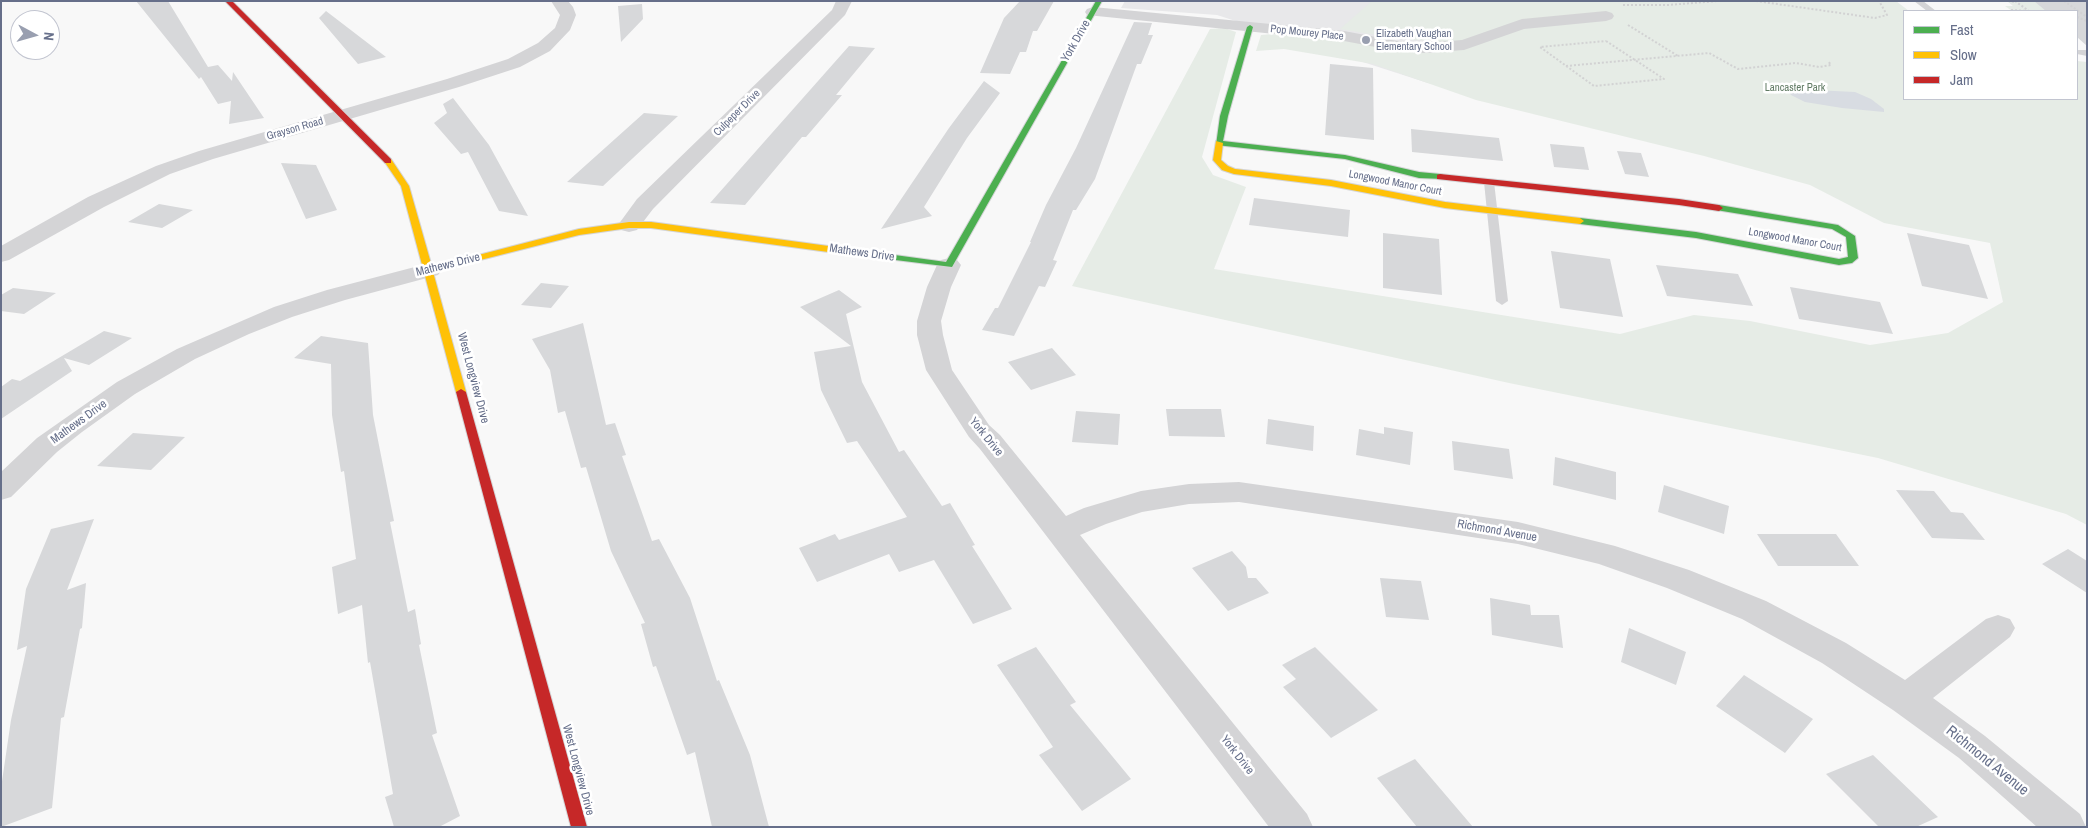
<!DOCTYPE html>
<html>
<head>
<meta charset="utf-8">
<style>
  body { margin:0 }
  #map { position:relative; width:2088px; height:828px; overflow:hidden; background:#f8f8f8; font-family:"Archivo Narrow",sans-serif }
  canvas { display:block }
  .frame { position:absolute; inset:0; border:2px solid #666f8a; pointer-events:none }
  .legend { position:absolute; left:1903px; top:10px; width:175px; height:90px; box-sizing:border-box; background:#fff; border:1px solid #c2c5d0; margin:0; padding:6px 9px; list-style:none; font-size:15px; color:#666f8a }
  .legend li { display:flex; align-items:center; gap:10px; height:25px }
  .legend b { width:25px; border:1px solid #c2c5d0 }
  .north { position:absolute; left:10px; top:10px; width:50px; height:50px; box-sizing:border-box; background:#fff; border:1px solid #c2c5d0; border-radius:50%; rotate:96deg; font-size:14px; font-weight:700; line-height:20px; text-align:center; color:#666f8a }
  .north::after { content:''; display:block; margin:auto; width:18px; height:22px; background:#999fb0; clip-path:polygon(50% 0,100% 100%,50% 72%,0 100%) }
</style>
</head>
<body>
<div id="map">
<canvas width="2088" height="828"></canvas>
<div class="frame"></div>
<ul class="legend">
<li><b style="height:6px;background:#4caf50"></b>Fast</li>
<li><b style="height:6px;background:#ffc107"></b>Slow</li>
<li><b style="height:6px;background:#c62828"></b>Jam</li>
</ul>
<div class="north">N</div>
</div>
<script>
const context = document.querySelector('canvas').getContext('2d');
context.lineJoin = 'round';
function fill(path, color) { context.fillStyle = color; context.fill(path, 'evenodd'); }
const toPath = rows => new Path2D(rows.map(r => 'M' + r).join(''));
function stroke(path, color, width, dash) { context.strokeStyle = color; context.lineWidth = width; context.lineCap = dash ? 'butt' : 'round'; context.setLineDash(dash || []); context.stroke(path); }
function drawText(font, color, halo, rows, align = 'center') {
  context.font = font + ' "Archivo Narrow",sans-serif'; context.lineWidth = 5; context.setLineDash([]); context.textBaseline = 'middle'; context.strokeStyle = halo; context.fillStyle = color; for (const [text, x, y, turn = 0] of rows) {
    context.save(); context.translate(x, y); context.rotate((+turn || 0) * Math.PI / 180); context.textAlign = isNaN(turn) ? turn : align; if (halo) context.strokeText(text, 0, 0); context.fillText(text, 0, 0); context.restore();
  }
}
fill(toPath([
  [1125,1,1441,1,1431,84,1217,15,1121,8]
]), '#e8e8ea');
fill(toPath([
  [1372,1,1896,1,1909,11,1904,11,1904,99,2077,99,2077,61,2087,62,2087,525,2066,514,1878,458,1509,383,1072,286,1210,29,1224,28,1236,32,1202,157,1213,175,1246,187,1214,269,1620,334,1694,315,1750,321,1870,345,1948,333,2003,302,1990,243,1884,223,1810,185,1704,156,1476,100,1373,64,1284,49,1256,51,1261,35,1273,34,1353,41,1392,49,1434,53,1436,41,1401,39,1340,29],
  [2007,1,2070,1,2083,10,2083,21,2077,21,2077,11,2012,11,2005,6,2013,6]
]), '#e6ece6');
fill(toPath([
  [1794,89,1855,92,1871,99,1884,109,1884,112,1842,108,1805,102,1791,95,1789,92]
]), '#d8dce2');
fill(toPath([
  [136,1,168,1,208,67,218,65,232,81,233,72,264,118,229,124,231,101,218,104,201,77,199,79],
  [1020,1,1054,1,1037,31,1033,31,1026,52,1020,52,1010,74,980,73,1004,18],
  [2034,1,2087,1,2087,46,2077,37,2077,11,2046,11],
  [642,4,643,19,621,42,618,6],
  [326,11,386,57,358,64,319,18],
  [1134,22,1152,23,1148,35,1153,35,1141,64,1137,64,1095,179,1076,210,1073,210,1053,260,1057,261,1045,287,1039,286,1014,336,982,330,995,308,998,308,1031,242,1030,242,1046,205,1076,148],
  [849,46,875,48,836,95,842,95,806,137,802,137,745,205,710,203],
  [1330,64,1373,68,1374,140,1325,135],
  [984,81,1000,93,967,138,924,207,932,216,881,229,949,128],
  [453,98,489,145,528,216,499,211,468,152,461,154,434,123,447,113,443,104],
  [644,113,678,116,603,186,567,182],
  [1411,129,1499,138,1503,161,1412,152],
  [1550,144,1584,147,1589,170,1554,167],
  [1617,151,1641,153,1649,177,1625,174],
  [281,163,316,165,337,210,306,219],
  [1254,198,1350,210,1348,237,1249,225],
  [159,204,193,210,162,228,128,222],
  [1383,233,1439,239,1442,295,1383,288],
  [1907,233,1969,245,1988,299,1922,286],
  [1551,251,1610,259,1623,317,1560,308],
  [1656,265,1738,274,1753,306,1667,296],
  [541,283,569,286,551,308,521,305],
  [1790,287,1880,302,1893,334,1799,319],
  [13,288,56,293,24,314,1,311,1,295],
  [839,290,862,307,846,314,862,382,899,452,904,450,942,506,950,503,975,545,972,546,1012,609,973,624,934,560,899,572,889,554,817,582,799,548,835,534,839,540,907,517,857,441,847,443,821,390,814,352,851,346,800,307],
  [583,323,606,425,615,423,626,455,622,456,652,541,659,539,690,598,717,681,719,680,750,755,769,827,712,827,695,752,687,755,656,666,653,667,641,624,645,623,611,551,586,467,581,468,565,411,558,413,550,370,532,339],
  [104,331,132,338,89,365,64,358,72,371,1,419,1,387,12,379,20,381],
  [321,336,368,343,373,415,394,521,390,522,408,612,415,609,421,644,419,645,437,733,432,735,460,816,439,827,394,827,385,797,393,794,370,662,368,663,362,605,338,614,332,567,356,559,344,471,341,472,332,415,331,364,294,358],
  [1052,348,1076,375,1031,390,1008,362],
  [1166,409,1221,409,1225,437,1169,436],
  [1076,411,1120,414,1118,445,1072,442],
  [1268,419,1314,426,1313,451,1266,444],
  [1384,427,1413,432,1410,465,1356,455,1359,429,1384,434],
  [133,433,185,437,151,470,97,466],
  [1452,441,1509,449,1513,479,1454,470],
  [1555,457,1616,472,1616,500,1553,485],
  [1664,485,1729,506,1724,534,1658,512],
  [1896,490,1934,491,1951,512,1963,513,1985,540,1932,538],
  [94,519,67,590,86,583,82,628,80,629,64,717,61,718,52,808,1,827,1,788,11,720,27,646,17,650,26,589,51,529],
  [1757,534,1836,534,1859,566,1778,566],
  [2068,549,2087,561,2087,593,2042,564],
  [1232,551,1246,567,1248,578,1256,578,1269,593,1228,611,1192,568],
  [1380,578,1421,581,1429,620,1386,617],
  [1490,598,1530,605,1531,615,1559,615,1563,648,1492,635],
  [1629,628,1686,652,1676,685,1621,662],
  [1036,647,1076,702,1070,705,1131,779,1082,811,1039,755,1053,747,997,665],
  [1315,647,1378,710,1331,738,1283,687,1296,679,1282,665],
  [1744,675,1813,719,1785,753,1716,706],
  [1873,755,1938,817,1916,827,1879,827,1826,774],
  [1415,759,1473,827,1417,827,1377,778]
]), '#d7d8da');
const fast = toPath([
  [1096,1,1102,1,952,267,855,255,853,253,858,250,946,262,1096,1],
  [1250,25,1253,27,1228,116,1223,141,1345,155,1419,172,1440,174,1443,175,1443,179,1419,178,1345,159,1216,145,1220,116,1247,27,1250,25],
  [1719,205,1838,225,1855,236,1858,258,1852,263,1839,265,1696,238,1580,224,1576,221,1580,218,1696,232,1839,259,1848,257,1846,237,1832,229,1716,210,1715,208,1719,205]
]);
const slow = toPath([
  [1216,141,1223,143,1221,160,1228,166,1235,169,1331,180,1445,202,1580,218,1584,221,1580,224,1445,208,1331,186,1234,174,1222,170,1213,160,1216,141],
  [385,159,391,159,409,186,432,267,579,229,629,222,651,222,858,250,863,253,858,256,651,228,629,228,579,235,433,272,466,392,461,395,456,392,401,186,384,161,385,159]
]);
const jam = toPath([
  [225,1,232,1,391,159,391,163,385,163,225,1],
  [1440,174,1679,199,1719,205,1723,208,1719,211,1679,205,1437,179,1437,175,1440,174],
  [461,389,466,392,587,827,571,827,456,392,461,389]
]);
stroke(fast, '#d4d5d7', 2);
stroke(slow, '#d4d5d7', 2);
stroke(jam, '#d4d5d7', 2);
stroke(toPath([
  [1756,1,1875,18,1887,15,1879,1],
  [2008,1,2016,2],
  [2015,1,2029,11],
  [2064,1,2087,17],
  [1623,5,1668,5,1718,1],
  [2011,10,2029,11],
  [2077,17,2087,21],
  [1628,25,1678,56],
  [1606,41,1664,79,1594,86,1540,47,1606,41],
  [1566,66,1709,53,1738,69,1796,63,1819,67,1831,65,1828,61]
]), '#d2d2d3', 2, [2, 2]);
fill(toPath([
  [1914,1,1923,1,1936,11,1927,11,1914,1],
  [2077,50,2087,50,2087,56,2077,54,2077,50],
  [1489,179,1494,182,1508,301,1502,305,1496,301,1484,182,1489,179]
]), '#d4d4d6');
fill(toPath([
  [551,1,568,1,573,7,576,15,570,30,550,51,520,67,459,87,213,159,170,174,104,207,9,260,1,262,1,246,88,197,156,166,199,151,447,79,508,59,538,43,555,28,560,15,551,1],
  [836,1,852,1,845,15,653,209,637,230,629,232,621,230,618,225,637,199,832,10,836,1],
  [1093,7,1344,31,1397,41,1423,43,1462,40,1522,19,1606,11,1612,13,1614,16,1612,19,1606,21,1524,29,1464,50,1423,53,1397,51,1344,41,1087,15,1085,12,1087,9,1093,7],
  [949,258,957,260,961,265,951,287,941,321,943,335,952,370,989,425,1000,435,1066,516,1084,508,1141,491,1189,484,1239,482,1518,522,1615,546,1689,570,1766,601,1846,643,1905,680,1986,619,1998,615,2010,619,2015,628,2010,637,1933,698,1985,736,2080,814,2086,827,2037,827,1959,758,1893,710,1822,663,1742,619,1667,588,1599,564,1518,544,1239,502,1189,504,1142,512,1106,524,1080,535,1307,814,1313,827,1269,827,980,449,969,437,926,370,917,335,917,321,927,287,937,265,941,260,949,258],
  [430,263,438,265,442,270,438,275,345,300,292,317,249,334,195,359,135,394,82,432,57,452,11,497,1,500,1,472,37,438,117,382,177,349,274,307,327,290,430,263]
]), '#d4d4d6');
fill(fast, '#4caf50');
fill(slow, '#ffc107');
fill(jam, '#c62828');
for (const [x, y, r, color] of [
  [1366,40,5,"#999fb0"]
]) { const dot = new Path2D(); dot.arc(x, y, r, 0, 2 * Math.PI); context.fillStyle = color; context.fill(dot); stroke(dot, '#fff', 2); }
drawText('11px', '#666f8a', '#fff', [
  ["Pop Mourey Place",1307,33,6],
  ["Culpeper Drive",737,113,-45],
  ["Grayson Road",295,129,-16],
  ["Longwood Manor Court",1395,183,11],
  ["Longwood Manor Court",1795,240,10]
]);
drawText('11px', '#666f8a', '#fff', [
  ["Elizabeth Vaughan",1376,34],
  ["Elementary School",1376,47]
], 'left');
drawText('11px', '#617b64', '#fff', [
  ["Lancaster Park",1795,88]
]);
drawText('12px', '#666f8a', '#fff', [
  ["York Drive",1076,41,-60],
  ["Mathews Drive",862,253,8],
  ["Mathews Drive",448,265,-14],
  ["West Longview Drive",473,378,75],
  ["Mathews Drive",79,422,-36],
  ["York Drive",986,437,51],
  ["Richmond Avenue",1497,531,10],
  ["York Drive",1237,755,52],
  ["West Longview Drive",578,770,75]
]);
drawText('15px', '#666f8a', '#fff', [
  ["Richmond Avenue",1987,761,39]
]);
</script>
</body>
</html>
